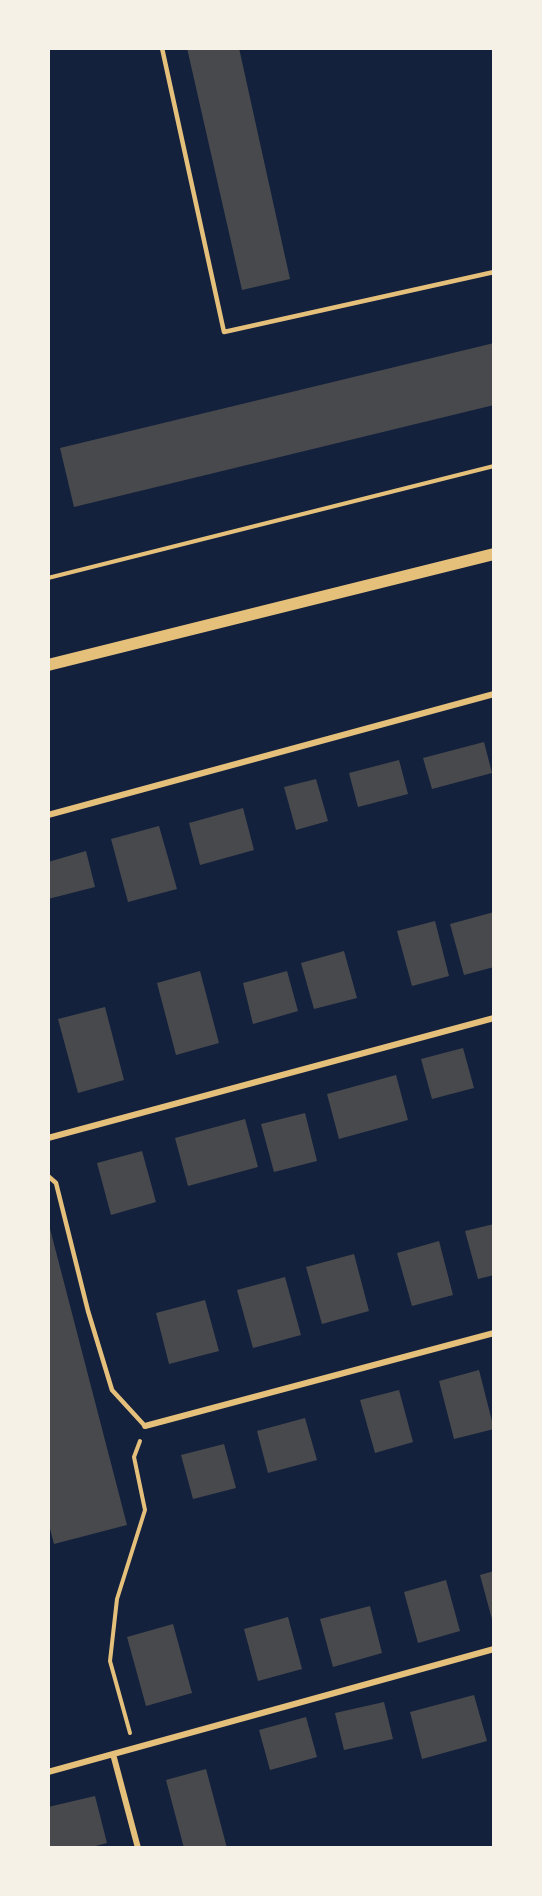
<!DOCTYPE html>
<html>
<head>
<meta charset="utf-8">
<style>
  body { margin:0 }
  #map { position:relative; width:542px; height:1896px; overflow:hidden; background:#14213d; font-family:Raleway,sans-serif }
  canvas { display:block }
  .frame { position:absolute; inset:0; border:50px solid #f6f1e7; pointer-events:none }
</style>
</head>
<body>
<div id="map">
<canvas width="542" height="1896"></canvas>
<div class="frame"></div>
</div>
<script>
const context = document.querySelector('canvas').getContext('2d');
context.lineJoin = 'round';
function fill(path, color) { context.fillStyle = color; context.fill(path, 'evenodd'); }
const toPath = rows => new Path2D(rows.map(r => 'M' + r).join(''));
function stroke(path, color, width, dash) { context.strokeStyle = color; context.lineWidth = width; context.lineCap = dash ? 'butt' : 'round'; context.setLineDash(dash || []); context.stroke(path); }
fill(toPath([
  [187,48,239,48,290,279,242,290],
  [494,343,494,405,74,507,60,448],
  [484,742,492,773,432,789,423,758],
  [399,760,408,794,358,807,349,773],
  [316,779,328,821,296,830,284,787],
  [243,808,254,850,200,865,189,823],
  [159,826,177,889,128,902,111,839],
  [86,851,95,887,48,899,48,862],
  [494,912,494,967,464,975,450,924],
  [435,921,449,976,412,986,397,931],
  [344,951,357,998,314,1009,301,963],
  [200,971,219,1043,176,1055,157,983],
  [287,971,298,1011,253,1024,243,983],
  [105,1007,124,1080,78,1093,58,1019],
  [463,1048,474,1088,432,1099,421,1059],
  [396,1075,408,1120,339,1139,327,1094],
  [305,1113,317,1161,274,1172,261,1124],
  [245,1119,258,1167,188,1186,175,1138],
  [142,1151,156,1202,111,1215,97,1163],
  [48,1221,127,1525,54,1544,48,1521],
  [494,1224,494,1275,478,1279,465,1231],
  [439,1241,453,1295,412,1306,397,1253],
  [354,1254,369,1311,322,1324,306,1267],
  [285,1277,301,1335,253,1348,237,1290],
  [205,1300,219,1351,169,1364,156,1313],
  [479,1370,494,1429,454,1439,439,1381],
  [399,1390,413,1442,375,1453,360,1400],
  [305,1418,317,1460,268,1473,257,1431],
  [224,1444,236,1488,193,1499,181,1455],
  [494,1571,494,1623,493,1623,480,1575],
  [446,1580,460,1631,418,1643,404,1592],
  [370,1606,382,1653,333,1667,320,1619],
  [288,1617,302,1669,258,1681,244,1629],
  [173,1624,192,1693,146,1706,127,1637],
  [474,1695,487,1741,422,1759,410,1712],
  [384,1702,393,1739,344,1750,335,1713],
  [306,1717,317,1757,270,1770,259,1730],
  [206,1769,227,1848,184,1848,166,1780],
  [95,1796,107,1843,88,1848,48,1848,48,1807]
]), '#48494c');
stroke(toPath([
  [48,578,494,466],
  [130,1733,110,1661,117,1599,145,1510,134,1457,140,1441]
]), '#e5c07b', 4);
stroke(toPath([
  [162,48,224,332,494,272],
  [48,1176,56,1183,88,1311,112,1390,145,1426]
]), '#e5c07b', 4.5);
stroke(toPath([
  [48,815,494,694],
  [48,1138,494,1018],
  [145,1426,494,1333],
  [113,1754,138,1848],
  [48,1772,494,1649]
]), '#e5c07b', 6);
stroke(toPath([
  [48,665,494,554]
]), '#e5c07b', 12);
</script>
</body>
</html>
